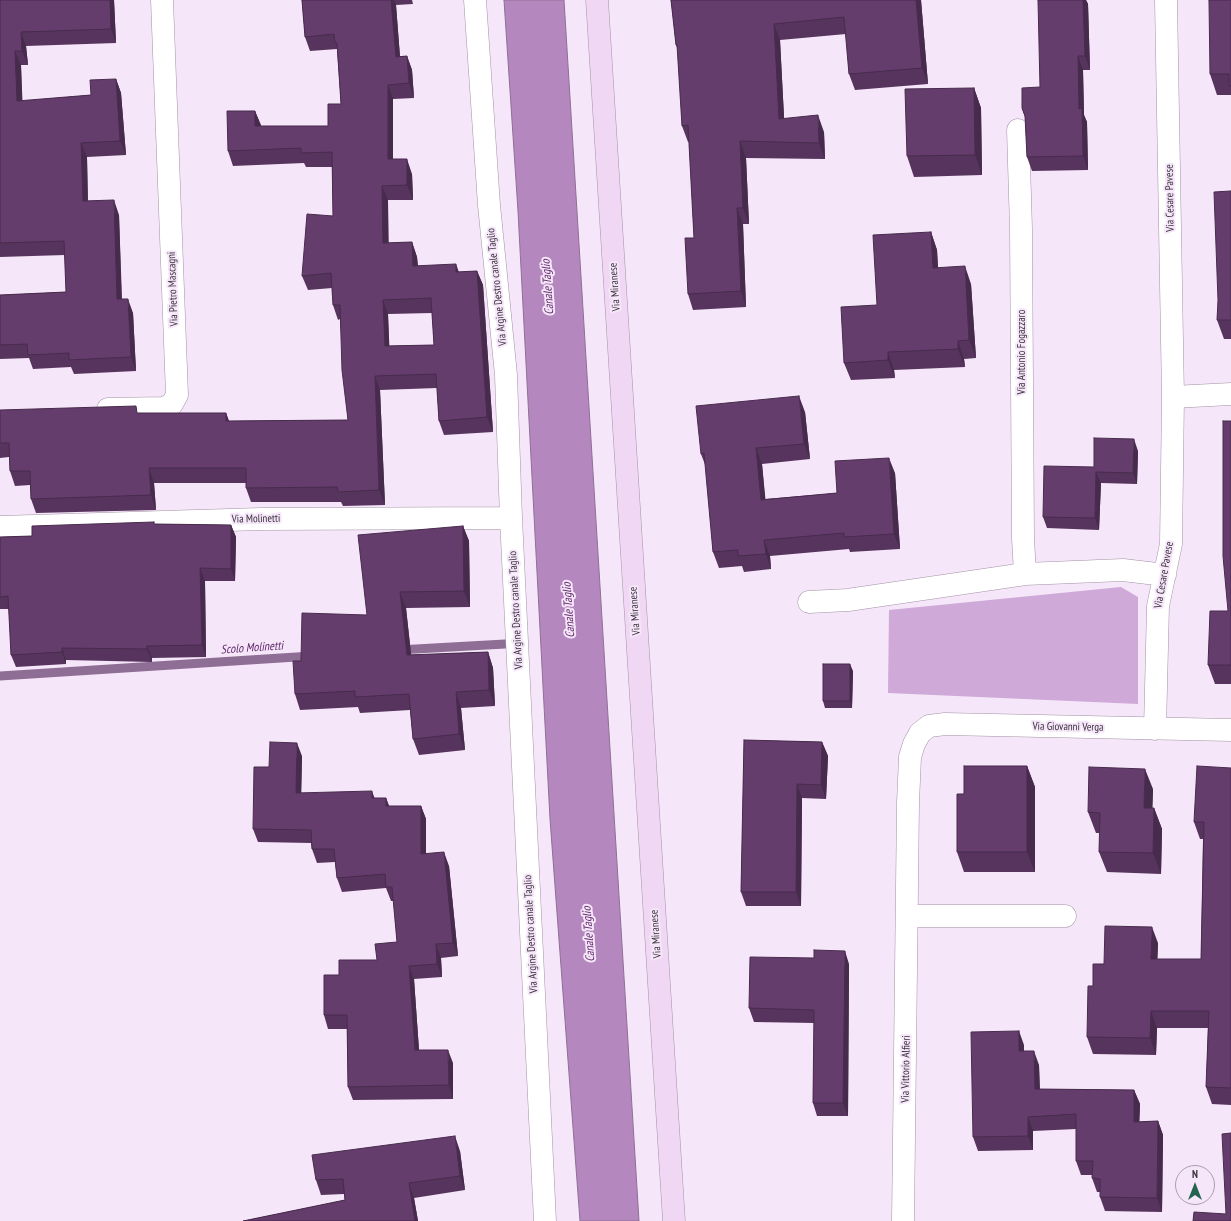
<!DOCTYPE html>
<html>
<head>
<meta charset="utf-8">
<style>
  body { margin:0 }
  #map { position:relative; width:1231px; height:1221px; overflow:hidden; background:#f6e6f9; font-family:"PT Sans Narrow",sans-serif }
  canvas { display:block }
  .north { position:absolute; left:1175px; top:1165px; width:40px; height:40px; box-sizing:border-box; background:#f6e6f9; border:1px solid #aa9ead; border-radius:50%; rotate:0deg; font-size:11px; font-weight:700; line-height:16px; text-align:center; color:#39323a }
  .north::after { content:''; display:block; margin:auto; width:14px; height:18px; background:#246350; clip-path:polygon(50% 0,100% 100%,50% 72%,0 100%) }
</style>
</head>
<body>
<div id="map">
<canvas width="1231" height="1221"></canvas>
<div class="north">N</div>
</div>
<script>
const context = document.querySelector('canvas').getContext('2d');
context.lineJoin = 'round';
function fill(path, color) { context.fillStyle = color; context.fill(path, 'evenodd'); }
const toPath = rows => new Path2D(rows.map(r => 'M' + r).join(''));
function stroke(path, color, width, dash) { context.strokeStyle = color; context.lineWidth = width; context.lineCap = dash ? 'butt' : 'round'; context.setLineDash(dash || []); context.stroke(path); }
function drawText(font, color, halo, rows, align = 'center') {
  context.font = font + ' "PT Sans Narrow",sans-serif'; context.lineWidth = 4; context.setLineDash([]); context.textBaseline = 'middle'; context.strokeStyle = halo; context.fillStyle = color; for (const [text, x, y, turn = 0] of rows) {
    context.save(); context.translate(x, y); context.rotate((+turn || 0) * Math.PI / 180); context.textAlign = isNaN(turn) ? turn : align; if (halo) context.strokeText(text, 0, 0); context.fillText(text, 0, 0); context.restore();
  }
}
fill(toPath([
  [1121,587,1138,597,1138,704,888,693,889,610]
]), '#cfa9d7');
const water = toPath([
  [504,0,564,0,639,1221,580,1221,550,819,518,211,504,0]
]);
fill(water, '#b488be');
stroke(water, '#8f6e96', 1);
stroke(toPath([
  [398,650,505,644],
  [0,676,312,656]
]), '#8f6e96', 9);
const street = toPath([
  [475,0,489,205,506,375,511,518,545,1221],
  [1018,130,1021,229,1023,538,1025,574],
  [1173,397,1231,394],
  [108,409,164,408,172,404,177,395,162,0],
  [0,527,261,519,511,518],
  [809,602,848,600,1025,574,1123,570,1165,575],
  [1155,729,1158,606,1171,544,1173,397,1166,0],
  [908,916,1065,916],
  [903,1221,908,803,910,757,914,744,920,733,929,726,945,724,1231,730]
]);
const secondary = toPath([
  [597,0,674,1221]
]);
stroke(street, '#a292a5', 23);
stroke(secondary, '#a292a5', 23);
stroke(street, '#fff', 22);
stroke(secondary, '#f0d8f5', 22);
fill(toPath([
  [0,0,114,0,116,43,26,46,28,65,21,65,22,101,91,95,116,79,121,93,126,155,87,157,88,201,119,215,122,299,133,313,136,371,74,374,71,367,33,369,29,358,0,359,0,295,66,292,65,255,0,257],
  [302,0,412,0,413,4,396,5,400,56,407,56,412,70,414,98,393,99,393,159,412,174,413,200,388,200,388,243,412,242,417,257,418,266,459,272,477,271,483,285,493,432,444,435,439,421,437,388,380,390,385,505,343,506,341,502,251,502,246,488,246,483,154,483,156,510,36,513,31,499,30,485,15,486,10,471,9,457,0,458,0,410,139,413,226,413,229,421,348,420,340,319,338,320,333,305,332,288,308,290,302,276,333,216,332,167,306,167,304,163,233,166,228,151,255,111,261,126,328,126,341,104,337,49,310,51,305,37],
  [432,313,434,345,389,346,388,314],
  [671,0,921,0,928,84,855,90,849,74,846,34,780,40,784,118,824,132,825,159,746,158,749,224,743,224,746,307,693,310,688,294,694,238,689,142,688,142,682,126,678,50,676,45],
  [1083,0,1086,0,1088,4,1090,70,1083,70,1084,115,1087,122,1088,170,1032,171,1027,157,1025,117,1022,108,1040,87],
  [1231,0,1231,95,1217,95,1210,74],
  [974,88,981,108,982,175,914,177,907,156],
  [1231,191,1231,339,1224,339,1217,320],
  [931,232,937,250,938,268,971,284,976,358,964,359,965,367,894,370,895,378,851,380,844,363,877,305],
  [805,412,810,459,762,464,765,499,837,493,895,473,900,549,850,552,849,549,770,556,771,569,744,572,742,566,719,568,713,552,706,467,701,454],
  [1231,421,1231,684,1215,684,1208,665,1228,611],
  [1138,451,1137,484,1101,483,1099,530,1047,528,1043,517,1094,467],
  [154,524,231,525,236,537,235,581,205,581,206,657,152,658,152,662,66,660,66,664,16,667,11,655,9,609,0,609,0,537,32,536],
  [463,526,469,541,470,607,406,608,411,655,488,652,493,668,495,706,461,708,465,750,419,755,413,739,410,710,360,713,358,707,300,710,295,694,301,661,367,615],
  [853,671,852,708,825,708,823,701],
  [744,740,822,742,828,756,826,799,802,798,801,906,746,906,741,892],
  [302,756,301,793,374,798,386,798,389,806,421,806,426,819,426,854,449,866,458,956,441,958,442,977,414,979,419,1050,453,1063,453,1099,353,1100,348,1087,347,1029,328,1029,324,1015,339,975,377,960,397,942,394,901,391,901,386,888,342,892,337,878,335,862,317,863,312,849,311,843,258,842,253,829,269,767],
  [1027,766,1035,787,1035,872,964,872,957,852,964,794],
  [1231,768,1231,1105,1212,1104,1206,1087,1208,1028,1157,1028,1156,1055,1093,1054,1087,1037,1093,986,1104,964,1158,943,1157,959,1201,959,1203,839,1200,839,1194,822],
  [1153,789,1152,808,1154,808,1162,829,1161,874,1107,872,1099,852,1100,833,1096,833,1088,812],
  [849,964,848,1116,817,1116,813,1103,814,1023,754,1022,749,1008],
  [1024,1045,1024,1051,1039,1065,1040,1089,1134,1090,1140,1104,1139,1122,1158,1121,1163,1135,1162,1212,1105,1211,1100,1197,1100,1192,1097,1192,1092,1178,1092,1175,1081,1175,1076,1161,1076,1129,1033,1131,1033,1150,978,1151,973,1137],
  [460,1151,465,1190,414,1198,418,1221,243,1221,345,1200,344,1194,321,1195,316,1180]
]), '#57345e');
fill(toPath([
  [110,0,114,0,116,43,111,29],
  [391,0,394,0,396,5,401,71,396,57],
  [916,0,921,0,928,84,922,68],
  [1083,0,1086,0,1088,4,1090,70,1085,56],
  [774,24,780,40,785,135,779,119],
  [21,32,26,46,28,65,22,51],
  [15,51,21,65,23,115,17,101],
  [407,56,412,70,414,98,409,83],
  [1078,56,1083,70,1084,115,1087,122,1088,170,1083,156,1079,109],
  [116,79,121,93,126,155,120,141],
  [388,85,393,99,393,174,388,159],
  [974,88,981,108,982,175,975,155],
  [255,111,261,125,261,141,255,126],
  [818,115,824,132,825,159,819,143],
  [740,141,746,158,749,224,743,208],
  [81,143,87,157,88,216,83,201],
  [407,159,412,174,413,200,407,185],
  [382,186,388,200,389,258,383,243],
  [114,200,119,215,122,313,117,299],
  [737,208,743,224,746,307,741,291],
  [931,232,937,250,939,286,933,268],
  [412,242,417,257,419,280,413,266],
  [456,264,461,278,456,272],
  [965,266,971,284,976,358,969,340],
  [477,271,483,285,493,432,487,417],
  [128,299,133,313,136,371,131,357],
  [383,300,388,314,390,361,385,346],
  [958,341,964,359,965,367,958,349],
  [888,352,894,370,895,378,888,360],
  [375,376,380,390,385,505,379,490],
  [799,396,805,412,810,459,804,444],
  [226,413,231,427,226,421],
  [1134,439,1138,451,1137,484,1133,473],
  [756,448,762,464,767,515,761,500],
  [889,458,895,473,900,549,894,534],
  [149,468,154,483,156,510,151,495],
  [1096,472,1101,483,1099,530,1095,518],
  [231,525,236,537,235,581,231,569],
  [463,526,469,541,470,607,464,591],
  [764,540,770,556,771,569,766,554],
  [200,568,205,581,206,657,202,645],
  [400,592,406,608,413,671,407,655],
  [147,646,152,658,152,662,147,649],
  [62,648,66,660,66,664,62,652],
  [488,652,493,668,495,706,489,690],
  [850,664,853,671,852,708,850,701],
  [456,692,461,708,465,750,459,734],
  [822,742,828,756,826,799,821,785],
  [297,743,302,756,301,807,296,793],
  [1027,766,1035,787,1035,872,1027,852],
  [1145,769,1153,789,1152,828,1144,808],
  [797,784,802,798,801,906,796,892],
  [372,791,377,805,372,798],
  [386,798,391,811,386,806],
  [421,806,426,819,426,868,421,854],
  [1154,808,1162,829,1161,874,1153,853],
  [444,852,449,866,458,956,453,943],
  [1152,927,1158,943,1157,976,1151,959],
  [436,944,441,958,442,977,437,964],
  [845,951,849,964,848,1116,843,1103],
  [409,966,414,979,420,1064,415,1050],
  [1151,1011,1157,1028,1156,1055,1150,1038],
  [1019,1031,1024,1045,1024,1065,1019,1051],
  [448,1050,453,1063,453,1099,449,1085],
  [1034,1051,1039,1065,1040,1103,1035,1089],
  [1134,1090,1140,1104,1139,1136,1134,1122],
  [1028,1117,1033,1131,1033,1150,1028,1136],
  [1158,1121,1163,1135,1162,1212,1157,1198],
  [455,1136,460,1151,465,1190,460,1176],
  [409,1183,414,1198,418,1221,415,1221]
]), '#472b4c');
const building = toPath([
  [0,0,110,0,111,29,21,32,22,51,15,51,17,101,91,95,90,80,116,79,120,141,81,143,83,201,114,200,117,299,128,299,131,357,69,360,69,353,28,355,27,344,0,345,0,295,66,292,64,241,0,243,0,0],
  [302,0,391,0,396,57,407,56,409,83,388,85,388,159,407,159,407,185,382,186,383,243,412,242,413,266,456,264,456,272,477,271,487,417,439,421,436,374,375,376,379,490,338,492,337,487,246,488,246,468,149,468,151,495,31,499,30,471,10,471,9,443,0,443,0,410,136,406,137,413,226,413,226,421,348,420,342,370,340,305,333,305,331,273,302,276,307,214,333,216,332,152,301,153,301,148,228,151,227,111,255,111,255,126,328,126,328,104,341,104,337,43,335,43,334,34,305,37,302,0],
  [431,298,434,345,385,346,383,300,431,298],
  [671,0,916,0,922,68,849,74,844,17,774,24,779,119,818,115,819,143,740,141,743,208,737,208,741,291,688,294,685,238,694,238,688,125,682,126,677,45,676,45,671,0],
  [1038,0,1083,0,1085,56,1078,56,1079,109,1082,108,1083,156,1027,157,1025,116,1022,108,1022,88,1040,87,1038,0],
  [1209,0,1231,0,1231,86,1229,86,1229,74,1210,74,1209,0],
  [974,88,975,155,907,156,905,89,974,88],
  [1231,191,1231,320,1217,320,1218,300,1214,192,1231,191],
  [931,232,933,268,965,266,969,340,958,341,958,349,888,352,888,360,844,363,841,307,877,305,873,235,931,232],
  [799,396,804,444,756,448,761,500,837,493,835,461,889,458,894,534,844,537,844,533,764,540,766,554,738,556,738,550,713,552,704,453,701,454,696,406,799,396],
  [1223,421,1231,421,1231,665,1208,665,1210,611,1228,611,1223,556,1223,421],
  [1094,438,1134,439,1133,473,1096,472,1095,518,1043,517,1044,466,1094,467,1094,438],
  [154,522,154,524,231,525,231,569,200,568,202,645,147,646,147,649,62,648,62,652,11,655,8,596,0,597,0,537,32,536,32,526,154,522],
  [463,526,464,591,400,592,407,655,488,652,489,690,456,692,459,734,413,739,409,694,355,697,355,691,295,694,293,661,301,661,302,613,367,615,358,535,463,526],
  [823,664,850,664,850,701,823,701,823,664],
  [744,740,822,742,821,785,797,784,796,892,741,892,744,740],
  [270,742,297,743,296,793,372,791,372,798,386,798,386,806,421,806,421,854,444,852,453,943,436,944,437,964,409,966,415,1050,448,1050,449,1085,348,1087,347,1015,324,1015,324,975,339,975,339,960,377,960,375,944,397,942,392,887,386,887,385,874,337,878,334,849,312,849,311,830,253,829,254,767,269,767,270,742],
  [964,766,1027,766,1027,852,957,852,957,794,964,794,964,766],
  [1197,766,1231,768,1231,1088,1206,1087,1209,1011,1151,1011,1150,1038,1087,1037,1088,986,1093,986,1093,964,1104,964,1105,926,1152,927,1151,959,1201,959,1204,822,1194,822,1197,766],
  [1089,767,1145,769,1144,808,1154,808,1153,853,1099,852,1100,813,1088,812,1089,767],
  [814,950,845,951,843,1103,813,1103,814,1010,749,1008,750,957,814,958,814,950],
  [1019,1031,1019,1051,1034,1051,1035,1089,1134,1090,1134,1122,1158,1121,1157,1198,1100,1197,1100,1179,1092,1178,1093,1161,1076,1161,1076,1114,1028,1117,1028,1136,973,1137,971,1032,1019,1031],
  [1231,1133,1231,1221,1193,1221,1194,1212,1226,1214,1222,1134,1231,1133],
  [455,1136,460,1176,409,1183,415,1221,243,1221,345,1200,343,1179,316,1180,312,1155,455,1136]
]);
fill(building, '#653d6d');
stroke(building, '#472b4c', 1);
drawText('11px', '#39323a', '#f6e6f9', [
  ["Via Cesare Pavese",1170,198,-91],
  ["Via Argine Destro canale Taglio",497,287,-96],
  ["Via Miranese",615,287,-94],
  ["Via Pietro Mascagni",173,289,-92],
  ["Via Antonio Fogazzaro",1022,352,-90],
  ["Via Molinetti",256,519,-1],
  ["Via Cesare Pavese",1164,575,-80],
  ["Via Argine Destro canale Taglio",516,610,-93],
  ["Via Miranese",635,611,-94],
  ["Via Giovanni Verga",1068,727,1],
  ["Via Argine Destro canale Taglio",531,934,-93],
  ["Via Miranese",656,934,-94],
  ["Via Vittorio Alfieri",906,1069,-89]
]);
drawText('italic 12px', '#602a6b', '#f6e6f9', [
  ["Canale Taglio",548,287,-94],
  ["Canale Taglio",569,610,-94],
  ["Scolo Molinetti",252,648,-4],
  ["Canale Taglio",589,934,-94]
]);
</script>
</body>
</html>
